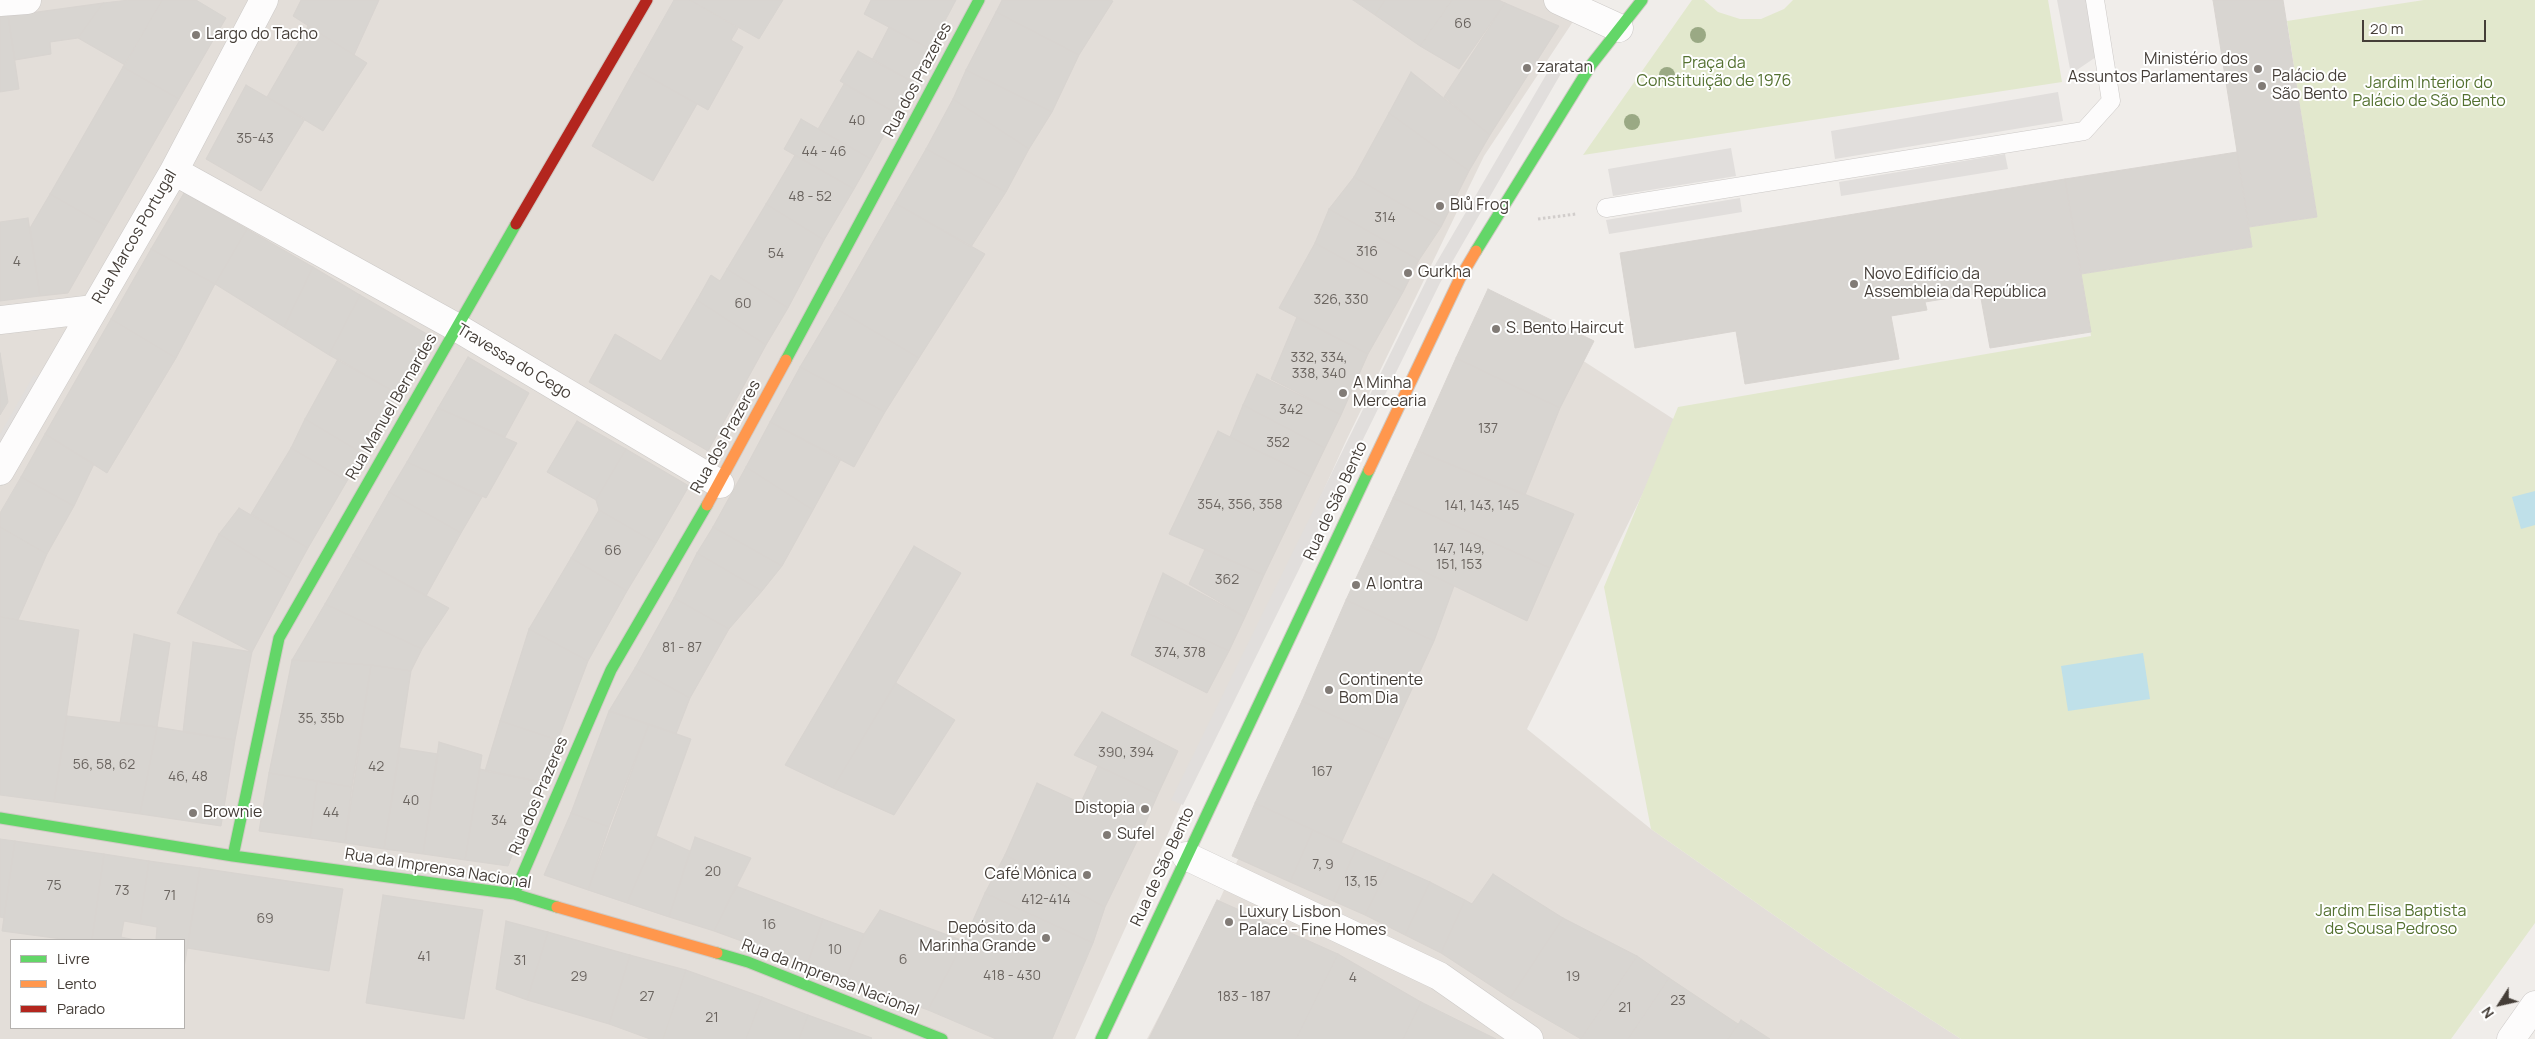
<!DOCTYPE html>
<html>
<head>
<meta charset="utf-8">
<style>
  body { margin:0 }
  #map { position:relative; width:2535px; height:1039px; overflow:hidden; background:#f0edea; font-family:Manrope,sans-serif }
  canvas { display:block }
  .legend { position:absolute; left:10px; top:939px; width:175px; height:90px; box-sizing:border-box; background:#fff; border:1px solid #b5b2af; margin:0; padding:6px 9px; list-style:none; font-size:15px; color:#453e38 }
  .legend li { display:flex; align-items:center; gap:10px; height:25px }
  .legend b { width:25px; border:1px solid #b5b2af }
  .north { position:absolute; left:2475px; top:979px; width:50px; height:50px; -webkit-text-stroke:4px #fff; paint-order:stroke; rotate:235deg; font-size:14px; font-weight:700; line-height:20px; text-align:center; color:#453e38 }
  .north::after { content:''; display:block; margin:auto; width:18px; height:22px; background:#453e38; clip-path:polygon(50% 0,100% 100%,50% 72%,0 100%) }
  .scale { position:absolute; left:2362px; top:20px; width:124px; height:22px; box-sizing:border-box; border:2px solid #453e38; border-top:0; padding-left:6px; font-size:15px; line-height:18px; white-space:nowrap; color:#453e38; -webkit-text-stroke:4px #fff; paint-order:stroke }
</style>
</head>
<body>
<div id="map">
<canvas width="2535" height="1039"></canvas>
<ul class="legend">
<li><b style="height:6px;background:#63d668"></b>Livre</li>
<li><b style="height:6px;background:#ff974d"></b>Lento</li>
<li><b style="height:6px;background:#b3261e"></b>Parado</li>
</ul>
<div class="north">N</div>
<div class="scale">20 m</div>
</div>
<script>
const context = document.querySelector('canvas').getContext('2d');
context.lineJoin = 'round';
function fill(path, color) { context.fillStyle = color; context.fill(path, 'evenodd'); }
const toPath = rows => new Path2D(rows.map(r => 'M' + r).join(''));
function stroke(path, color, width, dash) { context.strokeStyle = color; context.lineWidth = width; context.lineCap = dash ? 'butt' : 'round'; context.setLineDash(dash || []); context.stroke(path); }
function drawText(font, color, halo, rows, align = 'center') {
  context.font = font + ' Manrope,sans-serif'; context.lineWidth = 4; context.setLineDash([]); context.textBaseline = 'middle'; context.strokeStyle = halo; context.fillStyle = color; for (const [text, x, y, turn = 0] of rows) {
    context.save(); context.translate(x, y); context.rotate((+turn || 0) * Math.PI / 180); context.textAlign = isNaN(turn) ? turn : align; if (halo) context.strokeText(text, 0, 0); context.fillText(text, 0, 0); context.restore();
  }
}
fill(toPath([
  [0,0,1591,0,1576,17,1484,156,1345,443,1075,1039,0,1039],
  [11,940,184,940,184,1028,11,1028],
  [1492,302,1678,422,1527,729,1651,829,1828,953,1961,1039,1147,1039,1219,901]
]), '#e3ded9');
fill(toPath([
  [1692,0,1704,0,1718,12,1740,19,1761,19,1784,9,1793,0,2048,0,2062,82,1583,155],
  [2424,0,2535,0,2535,923,2451,1039,1961,1039,1828,953,1651,829,1604,587,1678,407,2091,336,2081,274,2252,247,2249,227,2317,217,2287,21]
]), '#e2e8cd');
fill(toPath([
  [2057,0,2086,0,2096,57,2071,74],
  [1553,63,1563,70,1440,283,1183,805,1171,800,1428,277],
  [2058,92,2063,121,1835,159,1831,131],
  [1731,148,1736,176,1613,196,1608,169],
  [2005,154,2008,169,1841,196,1839,182],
  [1740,198,1742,212,1609,234,1606,220],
  [34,375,45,381,0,459,0,434]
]), '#e1dedc');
fill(toPath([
  [2535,491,2535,525,2521,529,2512,497],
  [2143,653,2150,699,2068,711,2061,666]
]), '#bfe0e9');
const building = toPath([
  [129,0,162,0,125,65,78,38,103,3,129,0],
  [162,0,196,0,226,18,179,99,123,67,162,0],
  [301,0,379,0,354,55,293,16,301,0],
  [674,0,690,0,738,28,731,40,743,47,708,110,635,69,674,0],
  [690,0,783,0,759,39,690,0],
  [871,0,956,0,930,49,864,14,871,0],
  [1002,0,1110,0,1113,1,1079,55,996,12,1002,0],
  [1353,0,1385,0,1375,15,1353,0],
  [1385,0,1452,0,1420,46,1375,15,1385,0],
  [1452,0,1499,0,1505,3,1459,69,1420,46,1452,0],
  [2213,0,2283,0,2317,217,2249,227,2213,0],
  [103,3,78,38,50,42,51,54,15,60,8,16,103,3],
  [1505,3,1559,26,1490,135,1444,97,1505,3],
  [996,12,1079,55,1052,112,966,70,996,12],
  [8,16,19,89,0,92,0,17,8,16],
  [308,26,367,63,323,131,267,97,308,26],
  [889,27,930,49,913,82,872,60,889,27],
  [858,51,913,82,896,113,840,81,858,51],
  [123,67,179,99,106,226,50,194,123,67],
  [635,69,697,104,653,181,592,146,635,69],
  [966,70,1052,112,1029,149,953,99,966,70],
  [1411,72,1490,135,1469,171,1389,113,1411,72],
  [844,84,896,113,871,159,818,129,844,84],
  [246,85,305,119,261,191,206,159,246,85],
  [953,99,1029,149,1006,192,926,149,953,99],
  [1389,113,1469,171,1441,227,1354,177,1389,113],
  [801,119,871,159,854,189,784,149,801,119],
  [926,149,1006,192,971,247,895,203,926,149],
  [2237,152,2252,247,2081,274,2065,179,2237,152],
  [795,155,854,189,824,240,766,204,795,155],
  [1354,177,1441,227,1419,260,1329,209,1354,177],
  [2065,179,2091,332,1990,348,1980,293,1925,302,1927,310,1891,316,1899,359,1745,384,1736,331,1635,348,1620,253,2065,179],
  [184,193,247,229,215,284,151,249,184,193],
  [50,194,106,226,68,293,40,296,30,228,50,194],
  [895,203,985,254,919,358,835,308,895,203],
  [766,204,824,240,788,308,727,269,766,204],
  [1329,209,1419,260,1403,292,1315,243,1329,209],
  [28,218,40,296,0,301,0,222,28,218],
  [247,229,313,267,284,327,215,284,247,229],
  [1315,243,1403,292,1368,354,1279,308,1315,243],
  [151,249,215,284,176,358,111,319,151,249],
  [313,267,360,295,329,355,284,327,313,267],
  [727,269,788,308,766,345,697,300,711,275,720,281,727,269],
  [1488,289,1594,341,1560,408,1456,358,1488,289],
  [360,295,432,337,398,394,329,355,360,295],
  [697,300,766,345,708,451,589,382,615,334,661,361,697,300],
  [835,308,919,358,885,412,800,367,835,308],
  [1297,317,1368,354,1341,415,1271,379,1297,317],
  [111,319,176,358,107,473,45,434,111,319],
  [0,353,8,402,0,415,0,353],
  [468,357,529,393,505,437,438,408,468,357],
  [1456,358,1560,408,1525,495,1415,450,1456,358],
  [338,359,398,394,362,453,305,419,338,359],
  [800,367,885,412,854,467,770,422,800,367],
  [1257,374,1341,415,1325,448,1243,405,1257,374],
  [1243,405,1325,448,1311,477,1230,437,1243,405],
  [438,408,517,443,486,498,407,462,438,408],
  [305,419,362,453,347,481,291,448,305,419],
  [577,421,626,449,596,500,547,472,577,421],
  [770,422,841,459,813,510,746,467,770,422],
  [1218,431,1311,477,1264,575,1169,534,1218,431],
  [45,434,94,464,74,506,21,477,45,434],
  [291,448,347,481,308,548,251,514,291,448],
  [626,449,689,486,656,543,599,510,596,500,626,449],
  [1415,450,1574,514,1550,568,1393,498,1415,450],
  [407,462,482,497,461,533,389,492,407,462],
  [746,467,813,510,782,566,713,527,746,467],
  [21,477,74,506,47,554,0,527,0,513,21,477],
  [389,492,461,533,426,596,353,555,389,492],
  [1393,498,1550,568,1527,621,1371,546,1393,498],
  [239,508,308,548,291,579,219,534,239,508],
  [599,510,656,543,627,591,571,558,599,510],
  [0,527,47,554,18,620,0,617,0,527],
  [713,527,782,566,762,591,697,553,713,527],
  [219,534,291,579,252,652,177,613,219,534],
  [914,546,961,573,833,788,785,765,914,546],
  [1371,546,1454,586,1434,641,1346,600,1371,546],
  [1205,549,1264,575,1245,617,1189,584,1205,549],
  [697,553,762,591,729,629,674,598,697,553],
  [353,555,449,608,422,649,325,604,353,555],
  [571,558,627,591,588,661,529,629,571,558],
  [1163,573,1245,617,1229,651,1147,613,1163,573],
  [674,598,729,629,690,698,635,668,674,598],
  [1346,600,1434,641,1388,741,1302,701,1346,600],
  [325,604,422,649,411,671,371,665,292,660,325,604],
  [1147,613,1229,651,1207,693,1131,655,1147,613],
  [0,617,79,630,54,802,0,795,0,617],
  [529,629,588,661,558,740,500,721,529,629],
  [134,634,170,643,157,727,120,723,134,634],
  [193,642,252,652,235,740,183,732,193,642],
  [292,660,371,665,352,787,269,773,292,660],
  [371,665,411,671,384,849,345,843,371,665],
  [635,668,690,698,676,734,609,711,635,668],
  [896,683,955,720,894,815,833,788,896,683],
  [1302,701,1388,741,1341,843,1255,803,1302,701],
  [609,711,649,724,609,827,571,813,609,711],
  [1102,712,1178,751,1158,794,1074,755,1102,712],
  [67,716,157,727,140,814,54,802,67,716],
  [500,721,558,740,541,782,485,771,500,721],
  [649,724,691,739,656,836,627,903,588,890,649,724],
  [157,727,235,740,221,826,140,814,157,727],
  [439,742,482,755,465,860,423,854,439,742],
  [400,748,438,754,423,854,384,849,400,748],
  [1098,766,1158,794,1142,831,1081,802,1098,766],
  [480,769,541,782,508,866,465,860,480,769],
  [269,773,317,781,310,838,259,831,269,773],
  [317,781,352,787,345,843,310,838,317,781],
  [1037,783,1142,831,1105,907,1005,855,1037,783],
  [1255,803,1313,830,1290,882,1232,856,1255,803],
  [571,813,609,827,588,890,544,875,571,813],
  [1313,830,1356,849,1333,901,1290,882,1313,830],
  [656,836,690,851,669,917,627,903,656,836],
  [695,837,751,858,714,931,669,917,695,837],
  [0,839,15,841,4,918,0,917,0,839],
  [15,841,104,854,92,940,69,940,2,931,15,841],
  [1356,849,1390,864,1365,915,1333,901,1356,849],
  [104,854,149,861,140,924,124,921,121,937,135,940,92,940,104,854],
  [1005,855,1105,907,1093,943,985,893,1005,855],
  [149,861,200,868,184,968,184,940,156,940,157,927,140,924,149,861],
  [1390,864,1430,882,1405,935,1365,915,1390,864],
  [200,868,343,889,329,971,187,948,200,868],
  [1493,874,1563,918,1510,998,1441,953,1465,900,1472,904,1493,874],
  [1430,882,1465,900,1441,953,1405,935,1430,882],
  [736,886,823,919,807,965,714,931,736,886],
  [985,893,1093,943,1052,1039,996,1039,928,1010,964,941,985,893],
  [383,895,483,910,464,1019,366,1003,383,895],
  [1217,900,1338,954,1296,1039,1149,1039,1217,900],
  [880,910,964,941,928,1010,845,980,864,934,880,910],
  [1563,918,1637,956,1581,1039,1510,998,1563,918],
  [823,919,864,934,845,980,807,965,823,919],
  [506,921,548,932,527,1000,496,989,506,921],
  [548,932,630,955,609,1024,527,1000,548,932],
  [1338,954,1421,1002,1403,1039,1296,1039,1338,954],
  [630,955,686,970,663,1039,650,1039,609,1024,630,955],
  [1637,956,1669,978,1628,1039,1581,1039,1637,956],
  [686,970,762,997,746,1039,663,1039,686,970],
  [1669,978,1738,1024,1728,1039,1628,1039,1669,978],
  [762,997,808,1015,799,1039,746,1039,762,997],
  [1421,1002,1496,1039,1403,1039,1421,1002],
  [808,1015,872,1038,871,1039,799,1039,808,1015],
  [1741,1020,1770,1039,1728,1039,1741,1020]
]);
fill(building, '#d8d5d1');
stroke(building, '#d8d4d0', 1);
const lane = toPath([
  [1606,208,2084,131,2111,101,2095,0]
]);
const street = toPath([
  [1558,0,1619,28],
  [0,2,27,0],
  [174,171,456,327,720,484],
  [0,320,94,309],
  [0,471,174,171,264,0],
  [1186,856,1439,976,1529,1039],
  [2511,1039,2535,1005]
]);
const fast = toPath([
  [1476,251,1591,65,1642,0],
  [786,360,979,0],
  [0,818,233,856,514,894,557,907],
  [233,856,279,638,516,224],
  [514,894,611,670,707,505],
  [717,953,748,962,942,1039],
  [1101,1039,1369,470]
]);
const slow = toPath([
  [1369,470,1460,278,1476,251],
  [707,505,786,360],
  [557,907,717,953]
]);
const jam = toPath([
  [516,224,647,0]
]);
stroke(lane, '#ccc9c7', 19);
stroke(street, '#ccc9c7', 29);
stroke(fast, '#d0cac4', 13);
stroke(slow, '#d0cac4', 13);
stroke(jam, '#d0cac4', 13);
stroke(toPath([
  [1538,219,1576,214]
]), '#d1cdcb', 3, [2.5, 2.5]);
stroke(lane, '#fdfcfc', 18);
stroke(street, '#fdfcfc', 28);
stroke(fast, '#63d668', 11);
stroke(slow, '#ff974d', 11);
stroke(jam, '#b3261e', 11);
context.fillStyle = '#9aa984';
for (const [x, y] of [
  [1698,35],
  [1667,75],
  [1632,122]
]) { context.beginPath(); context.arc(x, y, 8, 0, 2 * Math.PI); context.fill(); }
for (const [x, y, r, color] of [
  [196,35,5,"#817b76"],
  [1527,68,5,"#817b76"],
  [2258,69,5,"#817b76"],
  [2262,86,5,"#817b76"],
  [1440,206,5,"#817b76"],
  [1408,273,5,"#817b76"],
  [1854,284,5,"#817b76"],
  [1496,329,5,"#817b76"],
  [1343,393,5,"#817b76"],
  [1356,585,5,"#817b76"],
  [1329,690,5,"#817b76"],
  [1145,809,5,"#817b76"],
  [193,813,5,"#817b76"],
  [1107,835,5,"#817b76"],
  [1087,875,5,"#817b76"],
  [1229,922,5,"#817b76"],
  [1046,938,5,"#817b76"]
]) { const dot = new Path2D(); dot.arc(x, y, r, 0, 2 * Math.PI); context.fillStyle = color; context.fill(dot); stroke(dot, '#fff', 2); }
drawText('14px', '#6b6560', null, [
  ["66",1463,24],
  ["40",857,121],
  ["35-43",255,139],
  ["44 - 46",824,152],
  ["48 - 52",810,197],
  ["314",1385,218],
  ["316",1367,252],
  ["54",776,254],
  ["4",17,262],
  ["326, 330",1341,300],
  ["60",743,304],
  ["332, 334,",1319,358],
  ["338, 340",1319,374],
  ["342",1291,410],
  ["137",1488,429],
  ["352",1278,443],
  ["354, 356, 358",1240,505],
  ["141, 143, 145",1482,506],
  ["147, 149,",1459,549],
  ["151, 153",1459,565],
  ["66",613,551],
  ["362",1227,580],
  ["81 - 87",682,648],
  ["374, 378",1180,653],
  ["35, 35b",321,719],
  ["390, 394",1126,753],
  ["56, 58, 62",104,765],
  ["42",376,767],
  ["167",1322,772],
  ["46, 48",188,777],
  ["40",411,801],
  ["44",331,813],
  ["34",499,821],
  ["7, 9",1323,865],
  ["20",713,872],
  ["13, 15",1361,882],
  ["75",54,886],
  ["73",122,891],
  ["71",170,896],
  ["412-414",1046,900],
  ["69",265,919],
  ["16",769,925],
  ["10",835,950],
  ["41",424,957],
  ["6",903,960],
  ["31",520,961],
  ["418 - 430",1012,976],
  ["29",579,977],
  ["19",1573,977],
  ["4",1353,978],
  ["27",647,997],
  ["183 - 187",1244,997],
  ["23",1678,1001],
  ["21",1625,1008],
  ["21",712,1018]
]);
drawText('16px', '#453e38', '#fff', [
  ["Largo do Tacho",206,35],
  ["Ministério dos",2248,60,"right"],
  ["Assuntos Parlamentares",2248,78,"right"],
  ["zaratan",1537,68],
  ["Palácio de",2272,77],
  ["São Bento",2272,95],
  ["Blů Frog",1450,206],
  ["Gurkha",1418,273],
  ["Novo Edifício da",1864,275],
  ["Assembleia da República",1864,293],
  ["S. Bento Haircut",1506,329],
  ["A Minha",1353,384],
  ["Mercearia",1353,402],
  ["A lontra",1366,585],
  ["Continente",1339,681],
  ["Bom Dia",1339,699],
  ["Distopia",1135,809,"right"],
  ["Brownie",203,813],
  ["Sufel",1117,835],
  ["Café Mônica",1077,875,"right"],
  ["Luxury Lisbon",1239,913],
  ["Palace - Fine Homes",1239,931],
  ["Depósito da",1036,929,"right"],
  ["Marinha Grande",1036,947,"right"]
], 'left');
drawText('16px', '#547130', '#fff', [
  ["Praça da",1714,64],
  ["Constituição de 1976",1714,82],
  ["Jardim Interior do",2429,84],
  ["Palácio de São Bento",2429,102],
  ["Jardim Elisa Baptista",2391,912],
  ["de Sousa Pedroso",2391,930]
]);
drawText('16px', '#453e38', '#fff', [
  ["Rua dos Prazeres",918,80,-62],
  ["Rua Marcos Portugal",135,237,-60],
  ["Travessa do Cego",514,362,31],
  ["Rua Manuel Bernardes",392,407,-60],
  ["Rua dos Prazeres",726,437,-61],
  ["Rua de São Bento",1336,501,-65],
  ["Rua dos Prazeres",539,796,-67],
  ["Rua de São Bento",1163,867,-65],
  ["Rua da Imprensa Nacional",438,869,9],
  ["Rua da Imprensa Nacional",830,978,21]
]);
</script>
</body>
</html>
